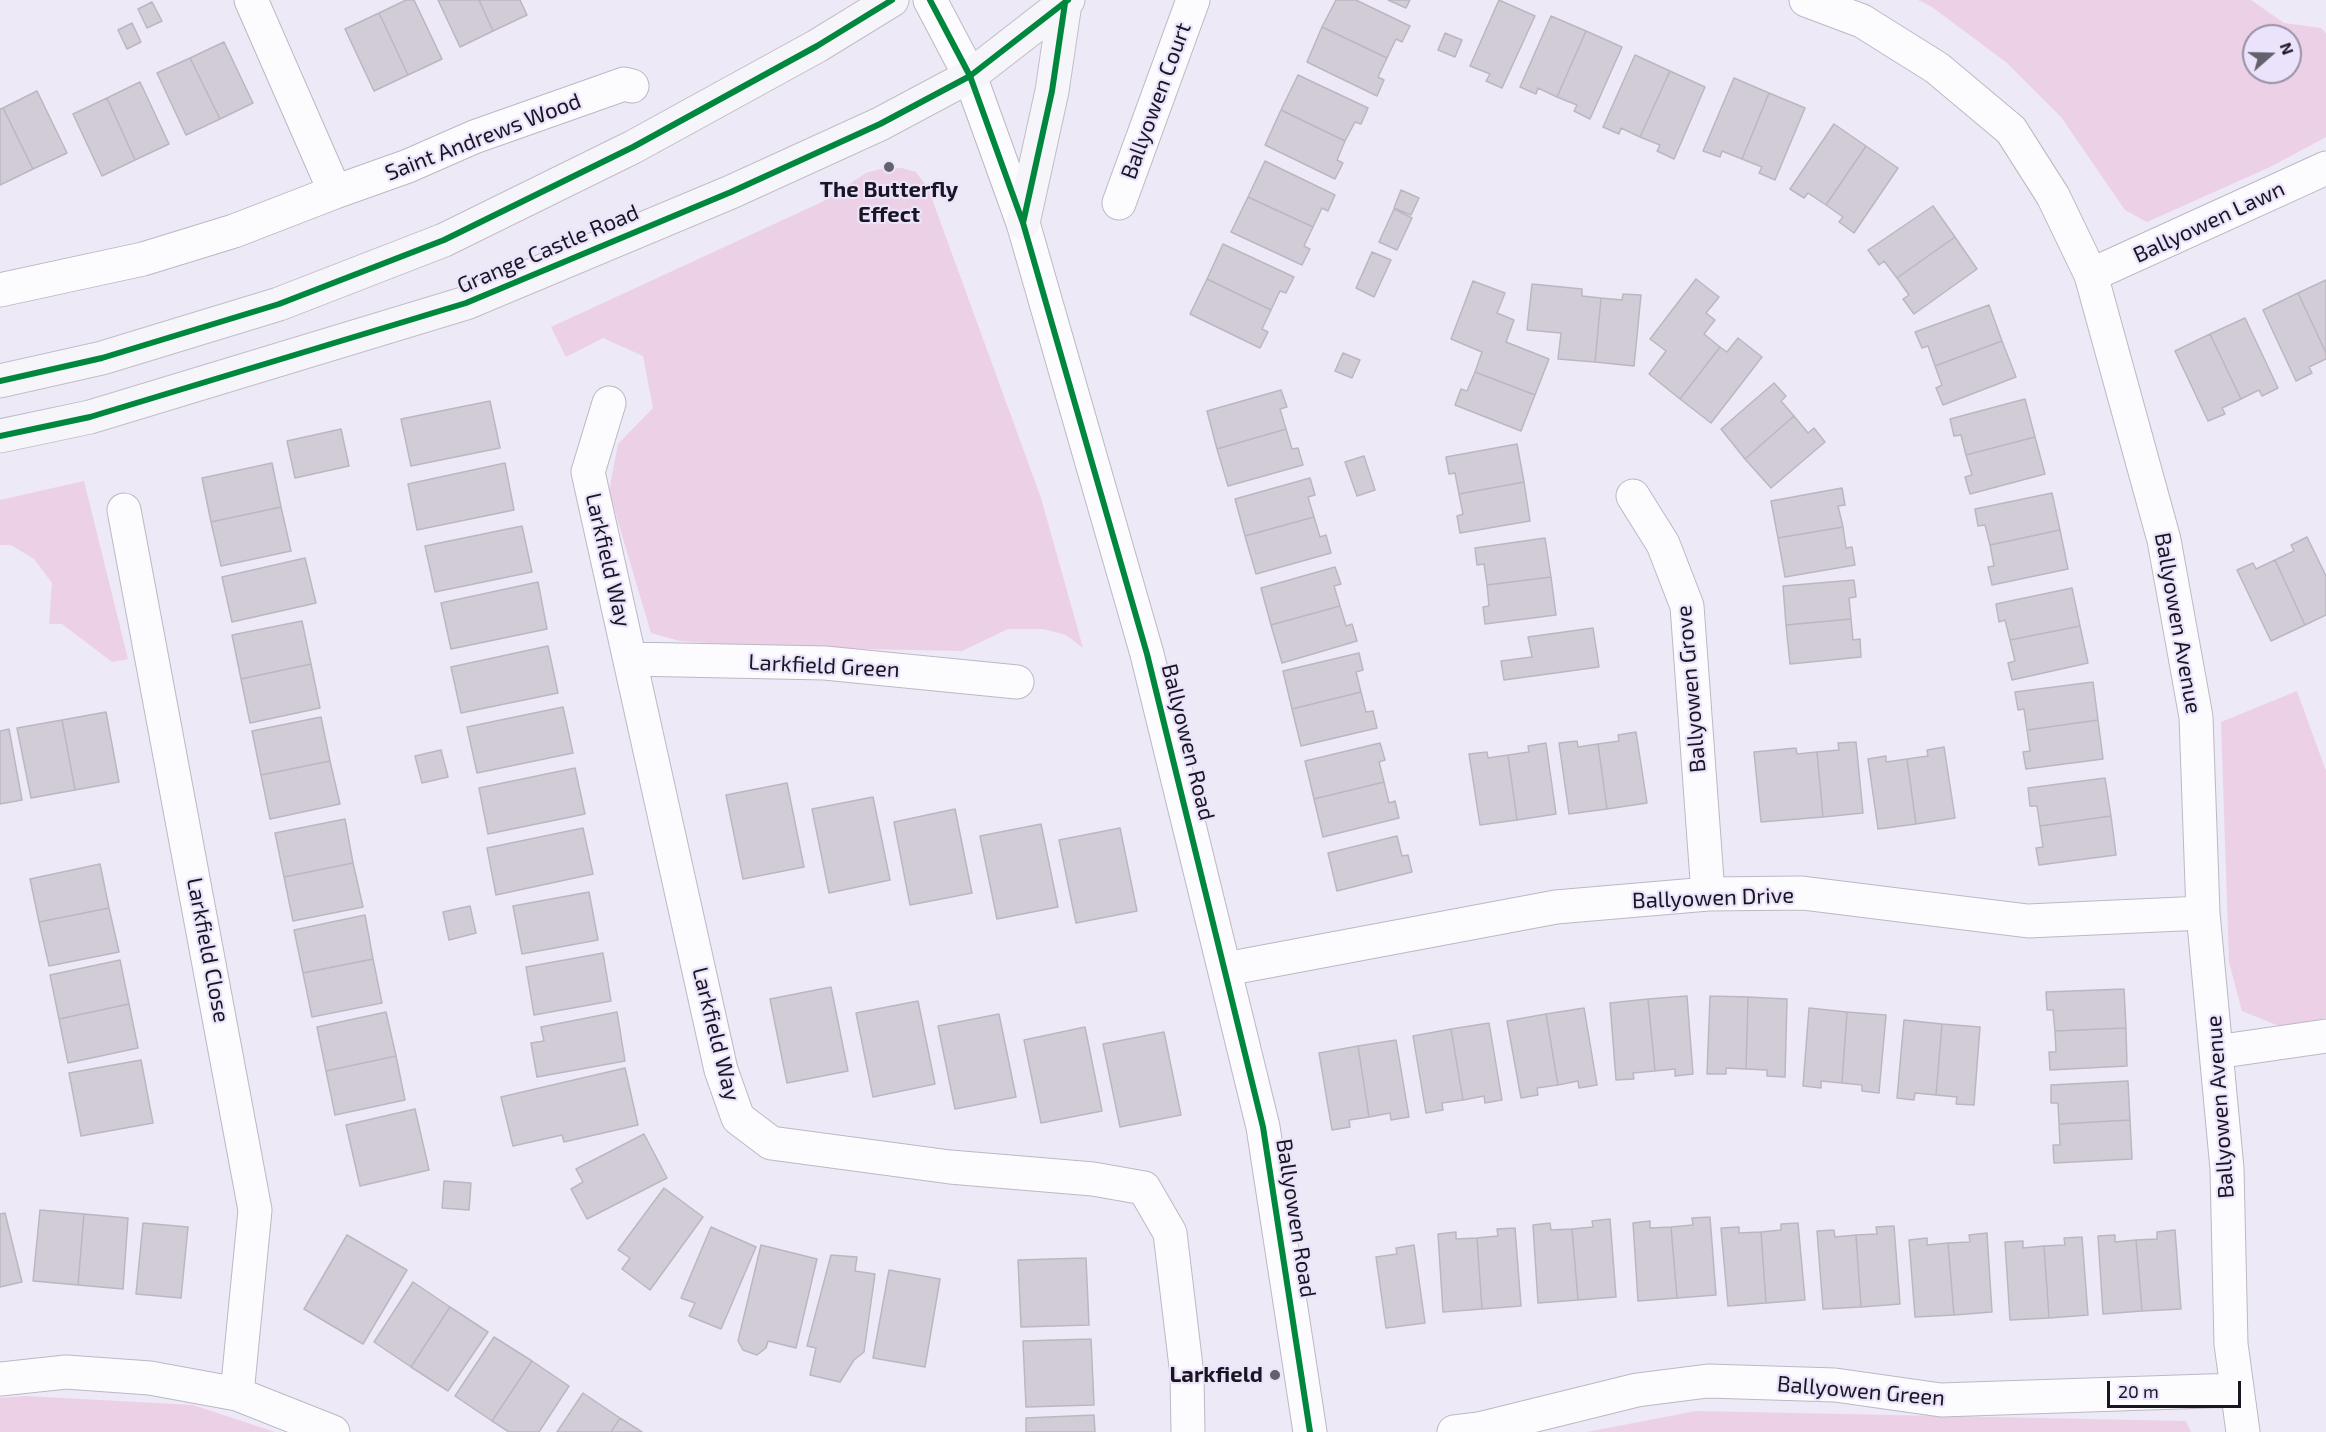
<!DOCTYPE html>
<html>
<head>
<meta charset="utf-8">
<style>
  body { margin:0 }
  #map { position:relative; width:2326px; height:1432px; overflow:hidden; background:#ede9f6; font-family:"Exo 2",sans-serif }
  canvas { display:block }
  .north { position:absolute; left:2242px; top:24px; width:60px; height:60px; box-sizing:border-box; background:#ebe3fc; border:2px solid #9791a4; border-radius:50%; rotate:70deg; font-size:16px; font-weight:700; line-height:24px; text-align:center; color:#1a1621 }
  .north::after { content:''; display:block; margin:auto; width:21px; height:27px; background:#64606c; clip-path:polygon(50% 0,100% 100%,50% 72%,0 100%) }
  .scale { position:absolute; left:2107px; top:1381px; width:134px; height:27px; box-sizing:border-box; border:3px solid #1a1621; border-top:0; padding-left:8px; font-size:18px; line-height:21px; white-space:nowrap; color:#1a1621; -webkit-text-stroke:4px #ebe3fc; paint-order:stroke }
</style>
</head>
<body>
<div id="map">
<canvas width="2326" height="1432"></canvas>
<div class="north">N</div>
<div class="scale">20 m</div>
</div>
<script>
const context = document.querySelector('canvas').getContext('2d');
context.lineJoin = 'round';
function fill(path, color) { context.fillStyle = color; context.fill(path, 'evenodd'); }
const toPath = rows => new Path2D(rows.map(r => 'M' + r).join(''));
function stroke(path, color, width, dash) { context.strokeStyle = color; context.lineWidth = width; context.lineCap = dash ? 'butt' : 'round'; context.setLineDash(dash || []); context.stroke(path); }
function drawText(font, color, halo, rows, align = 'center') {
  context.font = font + ' "Exo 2",sans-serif'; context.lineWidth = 4.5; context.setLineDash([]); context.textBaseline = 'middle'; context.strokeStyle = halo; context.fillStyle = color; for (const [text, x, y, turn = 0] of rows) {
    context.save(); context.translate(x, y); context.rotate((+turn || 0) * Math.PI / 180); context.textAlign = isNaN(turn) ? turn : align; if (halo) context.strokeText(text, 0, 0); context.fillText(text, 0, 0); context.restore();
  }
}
fill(toPath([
  [1918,0,2251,0,2284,23,2321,28,2326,33,2326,137,2270,167,2147,222,2125,210,2061,117,2007,63,1932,7],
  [2254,36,2290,36,2290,72,2254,72],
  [902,168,916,172,928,188,1041,498,1083,648,1066,635,1043,629,1008,629,962,651,767,647,680,641,651,633,609,491,618,444,653,408,643,356,603,338,566,357,551,327,824,201,866,173,881,169],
  [84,481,128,659,112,662,62,624,49,624,52,583,34,559,11,545,0,545,0,500],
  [2297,691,2326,771,2326,1018,2284,1028,2242,1011,2229,962,2221,722],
  [25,1396,193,1405,275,1432,0,1432,0,1398],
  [1696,1411,2186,1421,2191,1432,1587,1432]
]), '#ecd0e6');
const building = toPath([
  [406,0,414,0,442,59,408,75,379,13,406,0],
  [438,0,479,0,493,31,460,47,438,0],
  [479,0,520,0,527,15,493,31,479,0],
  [1336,0,1356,0,1410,26,1402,42,1396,39,1387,58,1322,27,1336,0],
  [1388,0,1410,0,1406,8,1388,0],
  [1499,0,1535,16,1502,88,1486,81,1490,74,1470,66,1499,0],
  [152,2,162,21,147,28,138,9,152,2],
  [379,13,408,75,374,91,345,29,379,13],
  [1551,16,1586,31,1557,97,1538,88,1536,94,1520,87,1551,16],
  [132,23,141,42,127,49,118,30,132,23],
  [1322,27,1387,58,1378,77,1384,80,1377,96,1307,62,1322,27],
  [1586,31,1622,47,1590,119,1574,111,1577,105,1557,97,1586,31],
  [1445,33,1462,40,1455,57,1438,50,1445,33],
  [224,42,253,103,220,119,190,58,224,42],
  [1635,55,1670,71,1640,137,1621,128,1619,134,1603,127,1635,55],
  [190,58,220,119,186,135,157,73,190,58],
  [1670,71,1705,87,1674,159,1657,151,1660,145,1640,137,1670,71],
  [1298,75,1368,108,1361,124,1355,122,1345,141,1281,110,1298,75],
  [1734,78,1769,93,1742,159,1722,151,1720,157,1703,151,1734,78],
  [140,82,169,144,135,160,107,98,140,82],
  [37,91,67,153,33,169,3,108,37,91],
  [1769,93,1805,108,1775,180,1759,173,1762,167,1742,159,1769,93],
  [107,98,135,160,102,176,73,114,107,98],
  [3,108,33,169,0,185,0,109,3,108],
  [1281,110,1345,141,1337,160,1343,163,1335,179,1265,145,1281,110],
  [1834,124,1866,146,1826,205,1808,193,1804,198,1790,189,1834,124],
  [1866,146,1898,168,1854,233,1839,222,1843,217,1826,205,1866,146],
  [1265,161,1335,195,1328,211,1322,208,1313,227,1248,197,1265,161],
  [1401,190,1419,198,1411,215,1394,208,1401,190],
  [1248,197,1313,227,1304,246,1310,249,1302,265,1231,232,1248,197],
  [1933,206,1955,237,1897,278,1884,261,1879,265,1868,250,1933,206],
  [1394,209,1412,218,1397,250,1379,242,1394,209],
  [1955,237,1977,269,1914,314,1903,299,1909,295,1897,278,1955,237],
  [1223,244,1294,277,1286,293,1280,291,1271,310,1207,279,1223,244],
  [1372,252,1391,260,1374,297,1356,288,1372,252],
  [1207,279,1271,310,1262,329,1268,332,1260,348,1190,314,1207,279],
  [1696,279,1719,297,1706,313,1715,320,1704,334,1720,347,1680,399,1649,374,1666,351,1650,339,1696,279],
  [2326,280,2326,353,2298,293,2326,280],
  [1473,281,1505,293,1497,313,1514,320,1506,342,1549,359,1535,395,1475,372,1482,352,1451,339,1473,281],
  [1532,284,1582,289,1582,296,1601,298,1595,362,1558,359,1561,333,1527,330,1532,284],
  [2298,293,2326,353,2326,359,2309,367,2312,373,2296,381,2263,310,2298,293],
  [1623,294,1641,295,1634,366,1595,362,1601,298,1622,300,1623,294],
  [1989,305,2002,341,1935,366,1928,346,1922,348,1915,332,1989,305],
  [2245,318,2278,388,2262,396,2259,390,2241,399,2210,334,2245,318],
  [2210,334,2241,399,2222,408,2225,414,2208,421,2175,351,2210,334],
  [1738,338,1762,357,1711,423,1680,399,1720,347,1727,352,1738,338],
  [2002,341,2016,377,1943,405,1936,388,1942,385,1935,366,2002,341],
  [1343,353,1360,360,1352,378,1335,371,1343,353],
  [1475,372,1535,395,1521,431,1455,405,1461,389,1467,391,1475,372],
  [1774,383,1786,396,1781,401,1794,416,1745,459,1721,429,1774,383],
  [1281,390,1287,407,1280,409,1286,429,1217,449,1207,411,1281,390],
  [2025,399,2035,437,1966,455,1961,435,1954,436,1950,419,2025,399],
  [490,401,500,448,411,466,401,419,490,401],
  [1794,416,1808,433,1814,428,1825,442,1771,488,1745,459,1794,416],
  [341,429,349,466,295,478,287,441,341,429],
  [1286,429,1292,449,1298,448,1303,465,1228,486,1217,449,1286,429],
  [2035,437,2045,474,1970,494,1965,477,1972,475,1966,455,2035,437],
  [1517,444,1524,482,1459,494,1455,473,1449,474,1446,457,1517,444],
  [1364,456,1375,490,1357,496,1345,462,1364,456],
  [272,463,281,507,211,522,202,478,272,463],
  [505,463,514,510,417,530,408,484,505,463],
  [1310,478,1315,495,1308,497,1314,517,1245,536,1235,499,1310,478],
  [1524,482,1530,521,1460,533,1457,516,1463,514,1459,494,1524,482],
  [1842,488,1845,505,1838,506,1843,527,1778,538,1771,501,1842,488],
  [2052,493,2060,530,1990,545,1985,525,1978,526,1975,509,2052,493],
  [281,507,291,551,221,566,211,522,281,507],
  [1314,517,1320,537,1326,535,1331,553,1256,574,1245,536,1314,517],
  [522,526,532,572,435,592,425,546,522,526],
  [1843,527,1846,548,1852,547,1855,565,1785,577,1778,538,1843,527],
  [2060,530,2068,569,1992,585,1988,567,1994,566,1990,545,2060,530],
  [2307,537,2326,576,2326,615,2305,625,2275,560,2294,551,2291,545,2307,537],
  [1545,538,1551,577,1487,585,1484,564,1477,565,1475,548,1545,538],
  [305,558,316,603,232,622,222,577,305,558],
  [2275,560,2305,625,2271,641,2237,570,2253,563,2256,569,2275,560],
  [1335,567,1341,584,1334,586,1340,606,1271,625,1261,588,1335,567],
  [1551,577,1556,615,1485,624,1483,607,1489,606,1487,585,1551,577],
  [1854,580,1856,597,1849,598,1851,619,1786,625,1783,586,1854,580],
  [538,582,547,629,451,649,441,603,538,582],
  [2072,588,2080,626,2010,640,2005,620,1999,622,1996,604,2072,588],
  [1340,606,1346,626,1352,624,1357,641,1282,663,1271,625,1340,606],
  [1851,619,1853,640,1860,639,1861,657,1790,664,1786,625,1851,619],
  [302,621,311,664,241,679,232,635,302,621],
  [2080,626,2088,663,2012,680,2008,663,2015,661,2010,640,2080,626],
  [1593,628,1599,667,1504,680,1501,661,1532,657,1528,637,1593,628],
  [548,646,558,693,461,713,451,667,548,646],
  [1359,653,1363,670,1356,672,1361,692,1292,709,1283,671,1359,653],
  [311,664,320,708,250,723,241,679,311,664],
  [2093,682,2098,720,2027,730,2024,709,2018,710,2015,692,2093,682],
  [1361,692,1366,712,1373,711,1377,728,1301,746,1292,709,1361,692],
  [563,707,573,753,477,773,467,727,563,707],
  [106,712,119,782,75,790,62,720,106,712],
  [321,717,330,761,261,775,252,731,321,717],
  [62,720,75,790,31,798,17,728,62,720],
  [2098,720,2103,759,2026,769,2023,752,2030,751,2027,730,2098,720],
  [9,729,22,800,0,804,0,731,9,729],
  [1636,732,1647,803,1607,809,1598,744,1619,741,1618,735,1636,732],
  [1577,741,1578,747,1598,744,1607,809,1569,814,1559,743,1577,741],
  [1856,742,1863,813,1823,817,1817,752,1839,750,1838,743,1856,742],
  [1380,743,1385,760,1379,762,1384,782,1314,799,1305,761,1380,743],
  [1546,743,1556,814,1517,820,1508,755,1529,752,1528,746,1546,743],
  [1944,747,1955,818,1916,824,1907,759,1928,756,1927,750,1944,747],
  [1796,748,1797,754,1817,752,1823,817,1761,822,1754,752,1796,748],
  [441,750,448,777,422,783,415,756,441,750],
  [1487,752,1488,758,1508,755,1517,820,1480,825,1469,754,1487,752],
  [1886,756,1886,762,1907,759,1916,824,1878,829,1868,759,1886,756],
  [330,761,340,804,270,819,261,775,330,761],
  [575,768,585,814,488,834,479,788,575,768],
  [2105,778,2111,816,2040,826,2037,806,2030,806,2028,788,2105,778],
  [1384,782,1389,803,1395,801,1399,818,1323,837,1314,799,1384,782],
  [787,783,804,867,743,879,726,795,787,783],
  [873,797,890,880,829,893,812,809,873,797],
  [955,809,972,893,910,905,894,822,955,809],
  [2111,816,2116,855,2039,865,2036,848,2043,847,2040,826,2111,816],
  [345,819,353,863,284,877,275,833,345,819],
  [1041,824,1058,907,997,919,980,836,1041,824],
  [583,828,593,874,496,895,487,848,583,828],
  [1120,828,1137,911,1076,923,1059,840,1120,828],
  [1397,836,1402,856,1408,855,1412,872,1337,891,1328,853,1397,836],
  [353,863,363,907,293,921,284,877,353,863],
  [100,864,109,908,39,922,30,879,100,864],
  [589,892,598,940,522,954,513,906,589,892],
  [470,906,476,933,449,940,443,912,470,906],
  [109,908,119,952,49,966,39,922,109,908],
  [365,915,373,959,303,973,294,930,365,915],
  [603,953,611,1001,534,1015,526,967,603,953],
  [373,959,382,1003,312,1017,303,973,373,959],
  [120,960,129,1004,59,1019,50,975,120,960],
  [831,987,848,1071,787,1083,770,999,831,987],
  [2124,989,2126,1028,2055,1031,2053,1010,2047,1010,2046,992,2124,989],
  [1687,996,1693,1074,1675,1076,1675,1069,1655,1071,1648,999,1687,996],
  [1710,996,1748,997,1746,1069,1726,1068,1726,1074,1707,1074,1710,996],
  [1748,997,1787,999,1785,1077,1767,1076,1767,1070,1746,1069,1748,997],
  [1648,999,1655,1071,1633,1073,1634,1079,1616,1080,1610,1003,1648,999],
  [918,1001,935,1084,873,1097,856,1013,918,1001],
  [129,1004,138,1048,68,1063,59,1019,129,1004],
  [1584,1008,1597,1085,1579,1088,1578,1081,1558,1085,1546,1014,1584,1008],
  [1809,1008,1847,1012,1842,1083,1821,1081,1821,1088,1803,1086,1809,1008],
  [386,1012,396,1056,326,1071,317,1027,386,1012],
  [617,1012,625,1061,537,1077,531,1043,544,1041,541,1027,617,1012],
  [1847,1012,1886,1015,1879,1093,1862,1091,1862,1085,1842,1083,1847,1012],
  [999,1014,1016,1097,955,1109,938,1026,999,1014],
  [1546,1014,1558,1085,1537,1088,1538,1095,1521,1098,1507,1021,1546,1014],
  [1904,1020,1942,1024,1936,1095,1915,1093,1914,1100,1897,1098,1904,1020],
  [1489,1023,1502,1100,1485,1103,1484,1096,1463,1100,1451,1029,1489,1023],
  [1942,1024,1980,1027,1974,1105,1956,1104,1957,1097,1936,1095,1942,1024],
  [1085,1027,1102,1111,1041,1123,1024,1040,1085,1027],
  [2126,1028,2127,1066,2050,1070,2049,1052,2056,1052,2055,1031,2126,1028],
  [1451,1029,1463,1100,1442,1103,1443,1110,1426,1113,1413,1036,1451,1029],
  [1164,1032,1181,1115,1120,1127,1103,1044,1164,1032],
  [1396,1040,1409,1117,1391,1120,1390,1113,1369,1117,1358,1046,1396,1040],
  [1358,1046,1369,1117,1349,1120,1350,1127,1332,1130,1319,1053,1358,1046],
  [396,1056,405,1100,335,1115,326,1071,396,1056],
  [141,1060,153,1123,81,1136,69,1073,141,1060],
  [625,1068,638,1125,564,1142,562,1135,513,1146,501,1097,625,1068],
  [2128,1081,2130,1120,2059,1124,2058,1103,2051,1103,2051,1085,2128,1081],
  [415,1109,429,1170,360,1186,346,1125,415,1109],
  [2130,1120,2132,1159,2054,1163,2053,1145,2060,1145,2059,1124,2130,1120],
  [644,1134,667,1178,587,1219,571,1189,583,1182,576,1169,644,1134],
  [444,1181,471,1183,469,1210,442,1208,444,1181],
  [664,1188,703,1217,650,1290,622,1269,630,1258,618,1250,664,1188],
  [40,1210,84,1214,78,1285,33,1281,40,1210],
  [5,1213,22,1282,0,1287,0,1214,5,1213],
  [84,1214,128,1218,123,1289,78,1285,84,1214],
  [1710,1217,1716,1295,1677,1298,1671,1227,1693,1225,1692,1218,1710,1217],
  [1610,1219,1616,1297,1578,1300,1572,1229,1593,1227,1592,1221,1610,1219],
  [1650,1221,1650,1228,1671,1227,1677,1298,1638,1301,1633,1223,1650,1221],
  [143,1223,188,1227,181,1298,136,1294,143,1223],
  [1550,1223,1551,1230,1572,1229,1578,1300,1538,1303,1533,1225,1550,1223],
  [1798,1223,1805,1300,1766,1303,1761,1232,1781,1230,1781,1224,1798,1223],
  [1894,1226,1900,1304,1861,1307,1856,1235,1877,1234,1876,1227,1894,1226],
  [711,1227,756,1247,721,1329,689,1316,695,1303,681,1298,711,1227],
  [1739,1227,1739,1233,1761,1232,1766,1303,1728,1306,1721,1228,1739,1227],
  [1515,1228,1521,1306,1482,1309,1477,1238,1498,1236,1497,1229,1515,1228],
  [1834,1230,1835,1237,1856,1235,1861,1307,1823,1309,1817,1231,1834,1230],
  [2175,1230,2181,1309,2142,1311,2136,1240,2157,1239,2157,1232,2175,1230],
  [1456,1232,1456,1239,1477,1238,1482,1309,1443,1312,1438,1234,1456,1232],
  [1987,1233,1992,1312,1954,1315,1948,1243,1970,1242,1969,1235,1987,1233],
  [347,1235,407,1270,363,1344,304,1309,347,1235],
  [2115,1235,2115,1242,2136,1240,2142,1311,2103,1314,2098,1236,2115,1235],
  [2082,1237,2088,1315,2049,1318,2044,1246,2065,1245,2064,1238,2082,1237],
  [1927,1238,1927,1245,1948,1243,1954,1315,1915,1317,1909,1240,1927,1238],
  [2023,1241,2023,1248,2044,1246,2049,1318,2010,1320,2005,1242,2023,1241],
  [761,1245,817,1259,796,1348,768,1341,766,1348,757,1355,743,1350,738,1341,761,1245],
  [1414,1245,1425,1323,1386,1328,1376,1257,1397,1254,1396,1248,1414,1245],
  [831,1255,857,1257,855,1271,875,1274,864,1352,854,1360,840,1382,810,1375,816,1348,807,1346,831,1255],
  [1086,1258,1089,1325,1021,1327,1018,1260,1086,1258],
  [889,1270,940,1279,925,1367,873,1358,889,1270],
  [413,1282,450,1307,411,1367,374,1342,413,1282],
  [450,1307,488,1332,448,1391,411,1367,450,1307],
  [494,1337,532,1361,492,1421,455,1396,494,1337],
  [1091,1339,1094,1405,1026,1407,1023,1341,1091,1339],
  [532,1361,569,1386,539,1432,509,1432,492,1421,532,1361],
  [583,1393,620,1418,611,1432,557,1432,583,1393],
  [1094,1415,1095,1432,1026,1432,1026,1418,1094,1415],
  [620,1418,642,1432,611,1432,620,1418]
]);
fill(building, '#d2ccd7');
stroke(building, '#bcb6c1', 1.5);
const minor = toPath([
  [251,0,335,192,408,166,474,137,624,84,632,86],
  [930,0,970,76,1023,223,1147,654,1263,1127,1310,1432],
  [1806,0,1862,21,1937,68,2011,130,2053,196,2091,275,2164,540,2196,717,2203,913,2227,1169,2231,1344,2243,1432],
  [1119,203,1193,0],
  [2091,275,2326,168],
  [0,290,143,259,234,231,335,192],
  [609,403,588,472,721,1070,738,1118,771,1143,950,1167,1093,1179,1144,1188,1170,1233,1187,1375,1188,1432],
  [1633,496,1663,544,1687,606,1708,894],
  [124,510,255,1210,237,1394],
  [630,659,825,663,1017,682],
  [1226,969,1556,907,1708,894,1802,893,2028,921,2203,913],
  [2216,1052,2326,1036],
  [0,1379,66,1372,150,1378,237,1394,333,1432],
  [1454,1432,1479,1429,1637,1390,1708,1381,1835,1385,1941,1400,2237,1390]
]);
const major = toPath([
  [1023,223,1052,91,1065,3],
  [0,381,102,358,279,304,444,240,633,147,817,46,892,0],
  [0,436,90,417,466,303,731,192,880,124,970,76,1068,0]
]);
stroke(minor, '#bcb8c4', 35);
stroke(major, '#bfbec9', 35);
stroke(minor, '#fcfcfe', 33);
stroke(major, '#f6f5f9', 33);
stroke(toPath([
  [930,0,970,76,1023,223,1147,654,1263,1127,1310,1432],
  [1023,223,1052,91,1065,3],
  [0,381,102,358,279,304,444,240,633,147,817,46,892,0],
  [0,436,90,417,466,303,731,192,880,124,970,76,1068,0]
]), '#00873e', 6);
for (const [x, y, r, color] of [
  [889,167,6,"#64606c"],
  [1275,1375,6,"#64606c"]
]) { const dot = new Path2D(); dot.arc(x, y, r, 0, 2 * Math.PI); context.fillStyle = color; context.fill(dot); stroke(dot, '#ebe3fc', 2); }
drawText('22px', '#1a1621', '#ebe3fc', [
  ["Ballyowen Court",1156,101,-70],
  ["Saint Andrews Wood",483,137,-21],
  ["Ballyowen Lawn",2209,222,-25],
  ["Grange Castle Road",548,249,-23],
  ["Larkfield Way",608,560,77],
  ["Ballyowen Avenue",2178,623,80],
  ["Larkfield Green",824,666,3],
  ["Ballyowen Grove",1691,689,-95],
  ["Ballyowen Road",1188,742,76],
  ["Ballyowen Drive",1713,898,-2],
  ["Larkfield Close",208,950,79],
  ["Larkfield Way",716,1034,76],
  ["Ballyowen Avenue",2220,1107,-94],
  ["Ballyowen Road",1296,1218,81],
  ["Ballyowen Green",1861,1391,5]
]);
drawText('bold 22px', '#1a1621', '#ebe3fc', [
  ["The Butterfly",889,190],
  ["Effect",889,215],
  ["Larkfield",1263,1375,"right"]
]);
</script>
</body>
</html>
